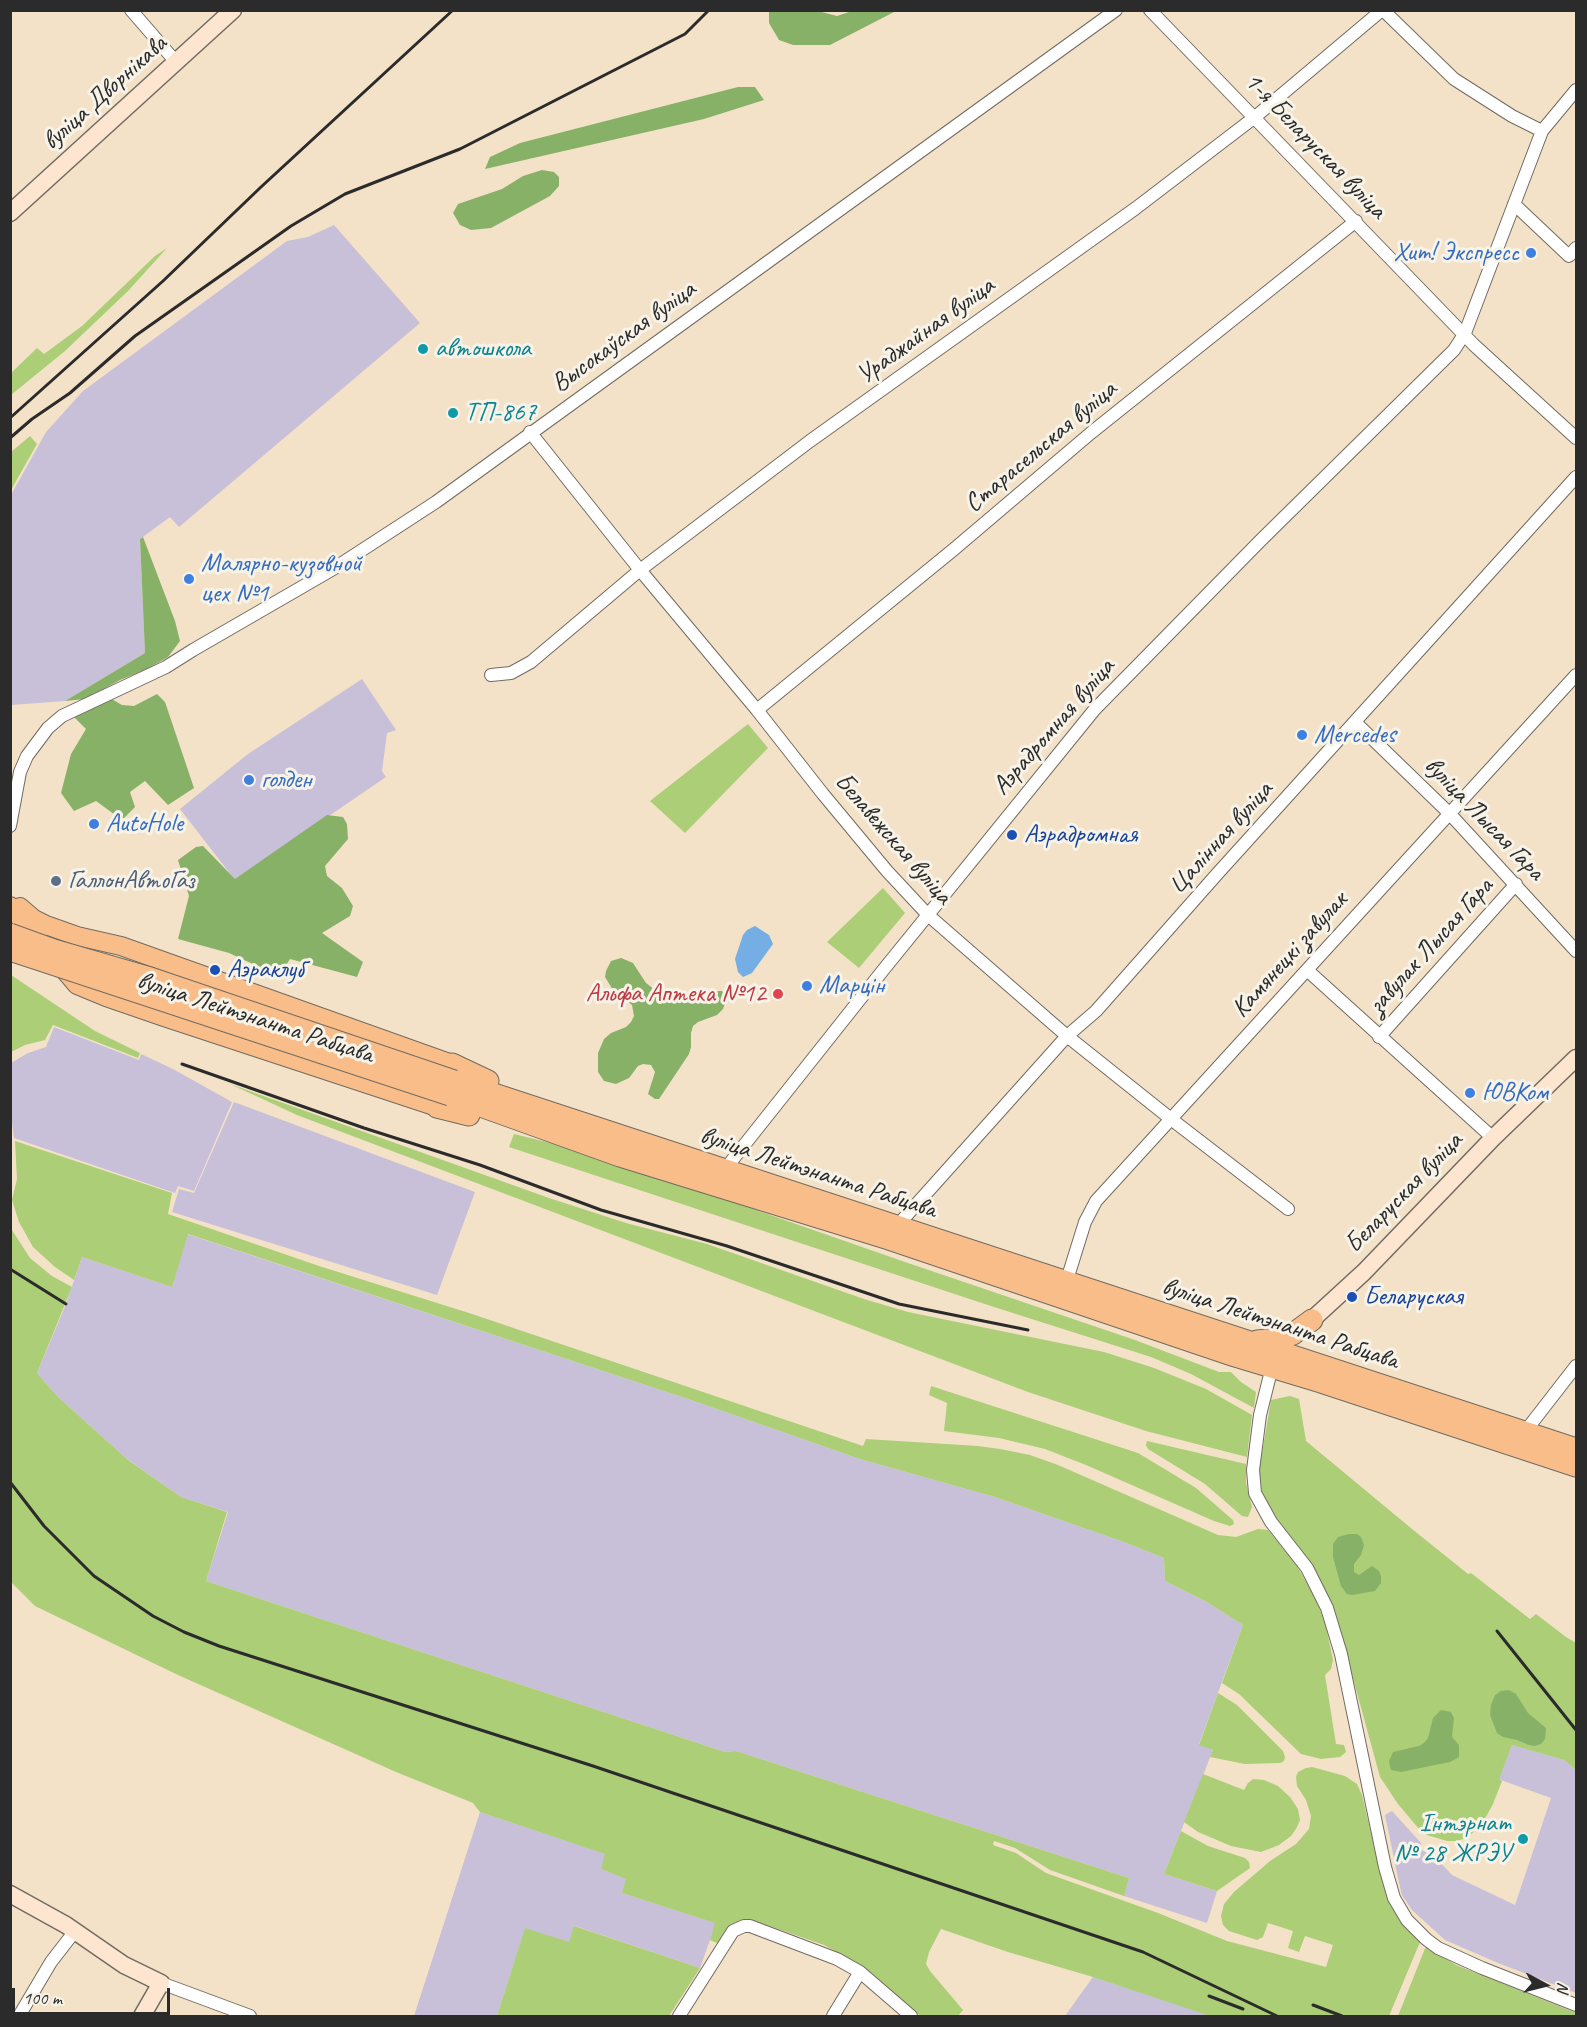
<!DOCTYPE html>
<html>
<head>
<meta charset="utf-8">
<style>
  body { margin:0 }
  #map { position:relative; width:1587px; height:2027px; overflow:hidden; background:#f3e2c8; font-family:Caveat,sans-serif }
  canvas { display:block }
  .frame { position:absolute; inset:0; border:12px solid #2b2b2b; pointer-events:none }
  .north { position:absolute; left:1515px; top:1955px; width:60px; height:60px; -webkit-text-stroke:4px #f7f3e8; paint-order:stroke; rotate:97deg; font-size:16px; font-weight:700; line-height:24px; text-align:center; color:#2b2b2b }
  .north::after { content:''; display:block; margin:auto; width:21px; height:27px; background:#2b2b2b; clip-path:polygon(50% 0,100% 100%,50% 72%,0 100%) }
  .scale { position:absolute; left:12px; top:1988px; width:158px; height:27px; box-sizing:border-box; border:3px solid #2b2b2b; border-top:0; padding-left:8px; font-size:18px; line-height:21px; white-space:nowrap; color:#2b2b2b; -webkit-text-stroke:4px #f7f3e8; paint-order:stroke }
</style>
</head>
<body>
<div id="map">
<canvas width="1587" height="2027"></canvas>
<div class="frame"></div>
<div class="north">N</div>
<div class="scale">100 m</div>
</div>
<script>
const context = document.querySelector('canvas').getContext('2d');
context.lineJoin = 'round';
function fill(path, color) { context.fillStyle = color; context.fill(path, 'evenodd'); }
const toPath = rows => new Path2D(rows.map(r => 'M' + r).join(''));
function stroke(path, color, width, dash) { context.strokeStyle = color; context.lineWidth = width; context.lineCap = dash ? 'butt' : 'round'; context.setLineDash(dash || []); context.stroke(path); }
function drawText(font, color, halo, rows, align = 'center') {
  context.font = font + ' Caveat,sans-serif'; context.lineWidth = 6; context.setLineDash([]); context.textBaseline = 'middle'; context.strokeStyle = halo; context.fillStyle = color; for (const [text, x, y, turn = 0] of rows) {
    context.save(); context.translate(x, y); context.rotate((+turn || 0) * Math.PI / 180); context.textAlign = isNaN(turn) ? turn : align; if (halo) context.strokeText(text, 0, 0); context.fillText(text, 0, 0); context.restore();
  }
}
fill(toPath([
  [334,225,420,323,179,527,170,517,140,539,145,653,65,701,11,705,11,495,46,432,83,391,287,241,308,237],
  [362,679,396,730,387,733,382,771,386,777,235,880,180,809,248,754],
  [54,1027,139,1060,141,1054,173,1069,232,1102,194,1191,178,1186,175,1193,14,1138,10,1106,11,1063,28,1053,46,1047],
  [234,1102,475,1192,437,1295,172,1212,179,1189,194,1193],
  [187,1234,691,1400,860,1459,995,1497,1124,1542,1164,1558,1165,1581,1207,1602,1243,1625,1199,1744,1213,1750,1164,1874,1217,1891,1207,1923,1124,1896,1129,1878,736,1751,725,1752,206,1581,228,1512,181,1497,127,1459,58,1397,37,1373,66,1304,82,1257,172,1287],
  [1512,1745,1564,1760,1576,1770,1576,1993,1498,1963,1445,1940,1412,1910,1402,1895,1400,1887,1385,1815,1392,1811,1421,1843,1422,1850,1436,1858,1452,1875,1515,1905,1551,1798,1498,1779],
  [480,1812,606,1854,601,1869,627,1879,622,1893,716,1923,700,1968,575,1926,569,1943,525,1929,497,2016,414,2016],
  [1093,1977,1183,2006,1210,2016,1065,2016]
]), '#c8bfd8');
fill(toPath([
  [167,248,128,291,65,351,11,395,11,373,37,348,44,354,82,326,155,256],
  [30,436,37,444,11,490,11,452],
  [748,724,768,748,685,833,650,801],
  [883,888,905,913,859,968,827,942],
  [11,975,95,1031,140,1053,138,1058,53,1025,45,1040,25,1045,11,1052],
  [230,1084,549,1198,626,1223,707,1244,864,1299,908,1312,1104,1352,1154,1368,1206,1389,1252,1415,1247,1457,1146,1431,1028,1392,297,1115],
  [514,1134,567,1147,667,1179,905,1262,1135,1340,1219,1372,1231,1372,1241,1382,1256,1392,1254,1408,1191,1374,1151,1357,994,1307,509,1147],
  [15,1141,172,1193,168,1214,319,1266,469,1313,863,1446,866,1439,978,1446,1000,1449,1030,1455,1058,1465,1218,1535,1236,1537,1258,1529,1268,1530,1296,1564,1315,1598,1325,1622,1333,1660,1331,1669,1325,1675,1336,1744,1344,1745,1346,1752,1340,1757,1321,1759,1301,1754,1239,1694,1222,1683,1243,1625,1207,1602,1165,1581,1164,1558,1124,1542,995,1497,860,1459,691,1400,188,1234,172,1287,82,1257,74,1280,55,1267,33,1247,19,1222,12,1200,17,1179],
  [10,1227,30,1258,52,1276,72,1287,37,1373,58,1397,128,1460,181,1497,227,1512,206,1581,725,1752,736,1751,1129,1878,1124,1896,1050,1870,1015,1848,994,1841,993,1845,1016,1853,1046,1873,1158,1913,1227,1941,1326,1967,1333,1945,1305,1936,1299,1952,1288,1948,1293,1931,1268,1923,1263,1937,1257,1940,1229,1931,1223,1925,1221,1916,1224,1904,1234,1892,1270,1861,1296,1844,1309,1829,1311,1816,1306,1800,1297,1786,1296,1777,1298,1772,1306,1768,1312,1767,1345,1776,1357,1784,1362,1795,1381,1876,1390,1903,1403,1923,1420,1942,1389,2016,1210,2016,1093,1977,1008,1952,941,1929,929,1952,926,1964,930,1971,963,2010,958,2016,922,2016,913,2012,855,1962,824,1945,752,1920,745,1919,733,1924,717,1943,710,1940,715,1923,622,1893,626,1879,601,1869,605,1854,480,1812,473,1803,396,1772,178,1675,35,1606,11,1582],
  [931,1386,1138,1453,1196,1488,1233,1520,1234,1524,1230,1526,1214,1521,1086,1465,1045,1449,999,1438,944,1431,947,1403,929,1395],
  [1290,1396,1299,1399,1306,1441,1412,1529,1468,1574,1471,1573,1530,1619,1536,1614,1566,1637,1576,1643,1576,1770,1564,1760,1512,1745,1499,1779,1502,1781,1493,1804,1481,1826,1466,1838,1457,1841,1447,1841,1427,1835,1419,1829,1398,1804,1380,1777,1333,1605,1307,1558,1275,1517,1261,1491,1259,1471,1271,1400],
  [1147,1441,1246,1464,1246,1483,1252,1507,1248,1517,1242,1516,1205,1484,1148,1449,1146,1445],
  [1218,1693,1237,1705,1283,1751,1285,1757,1284,1761,1280,1763,1245,1764,1210,1757,1213,1750,1199,1745],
  [1203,1774,1244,1790,1248,1783,1253,1779,1264,1780,1278,1786,1290,1797,1298,1809,1300,1820,1296,1829,1291,1836,1279,1845,1261,1852,1231,1846,1198,1832,1184,1822],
  [1181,1831,1208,1846,1245,1858,1249,1862,1250,1868,1217,1891,1164,1874],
  [574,1926,700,1968,669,2016,497,2016,525,1928,569,1942],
  [1426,1946,1456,1965,1576,2013,1576,2016,1398,2016]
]), '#abce77');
fill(toPath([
  [769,11,818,11,837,16,852,11,896,11,830,45,793,45,779,40,769,23],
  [738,87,755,87,764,100,704,119,485,169,490,157,520,143],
  [542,170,554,172,559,177,559,186,550,196,491,228,471,230,460,225,453,213,458,204,502,189,523,176],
  [143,537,175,621,180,641,168,657,147,669,120,680,85,699,65,701,145,653,140,539],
  [157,694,165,702,194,788,168,805,145,781,130,792,135,807,122,820,96,801,74,811,61,793,71,754,86,729,74,717,110,698,122,705,134,706],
  [327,815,343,817,347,824,348,839,325,866,327,876,342,888,353,906,350,916,322,933,363,962,357,977,290,959,279,976,229,953,178,939,189,896,178,860,196,847,203,846,235,879],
  [621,958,633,963,646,983,655,990,678,992,704,999,718,991,722,991,727,998,723,1009,717,1015,698,1022,693,1026,691,1033,691,1047,689,1054,659,1099,655,1099,648,1094,655,1072,651,1065,643,1064,638,1066,629,1078,616,1084,604,1081,598,1072,598,1053,604,1039,611,1033,626,1027,631,1022,634,1016,632,1005,613,990,605,977,606,971,611,961],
  [1349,1534,1357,1534,1361,1537,1364,1545,1361,1555,1354,1564,1354,1572,1359,1575,1372,1566,1379,1571,1381,1576,1381,1583,1375,1591,1352,1595,1347,1594,1341,1586,1333,1557,1333,1544,1338,1537],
  [1509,1690,1516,1694,1528,1713,1546,1728,1545,1739,1541,1744,1535,1746,1529,1745,1517,1740,1503,1737,1497,1733,1490,1715,1491,1705,1495,1695,1501,1691],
  [1441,1710,1451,1712,1454,1718,1452,1737,1459,1745,1459,1757,1450,1762,1401,1772,1391,1770,1389,1761,1393,1752,1419,1746,1424,1743,1428,1738,1433,1718]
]), '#88b168');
fill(toPath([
  [755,926,769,935,773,944,752,973,743,977,738,972,735,959,743,935,747,930]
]), '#75aee5');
const street = toPath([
  [131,10,176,62],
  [1150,10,1474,345,1576,438],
  [1383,10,1454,79,1512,116,1542,131],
  [1514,204,1569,256,1576,248],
  [530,432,640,570,757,710,823,794,887,871,928,915,1067,1036,1171,1119,1288,1209],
  [491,675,511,673,531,662,640,570,810,441,1136,208,1255,117,1382,10],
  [757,710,953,550,1092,432,1356,221],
  [1356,723,1449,813,1576,951],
  [10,826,20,772,27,756,48,728,62,716,166,667,193,650,333,569,436,502,1116,10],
  [1307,970,1493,1138],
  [1379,1037,1516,884],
  [722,1173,884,969,1095,709,1260,541,1454,350,1465,333,1542,131,1576,90],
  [897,1226,1067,1036,1096,1011,1218,873,1576,477],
  [1066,1283,1085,1222,1096,1201,1576,675],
  [1272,1367,1260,1415,1253,1470,1255,1493,1271,1522,1307,1568,1327,1608,1341,1654,1385,1867,1394,1898,1407,1920,1426,1939,1438,1948,1482,1968,1576,2005],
  [1524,1433,1576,1366],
  [161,1983,250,2016],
  [19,2016,51,1962,75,1931],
  [679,2016,733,1931,744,1926,750,1926,837,1959,860,1972,911,2016],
  [833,2016,860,1972]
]);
const secondary = toPath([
  [10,213,233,10],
  [1304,1327,1364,1272,1493,1138,1576,1058],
  [10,1894,66,1925,124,1965,161,1983,142,2016]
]);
const primary = toPath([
  [10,906,77,985,106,997,164,1017,437,1107],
  [20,907,34,919,46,925,77,936,121,946,452,1064]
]);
const highway = toPath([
  [452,1064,488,1081],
  [454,1081,1576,1449],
  [450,1095,620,1156,889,1239,1235,1356,1321,1382,1576,1466],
  [437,1107,469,1115],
  [1257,1341,1279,1339,1293,1334,1312,1320]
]);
stroke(street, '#716b62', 14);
stroke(secondary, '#716b62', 19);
stroke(primary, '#716b62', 20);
stroke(highway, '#716b62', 23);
stroke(street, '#fff', 12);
stroke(secondary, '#fde5d0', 16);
stroke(primary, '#f9bd89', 18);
stroke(highway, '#f9bd89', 21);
stroke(toPath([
  [10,418,163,281,261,187,453,10],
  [10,438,32,419,70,393,135,336,291,226,345,194,460,149,685,34,709,10],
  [182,1064,364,1128,480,1165,601,1210,727,1246,899,1304,1028,1330],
  [10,1269,66,1304],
  [10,1482,44,1526,94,1576,153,1616,184,1632,219,1646,593,1766,1143,1952,1277,2016],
  [1497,1631,1576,1730],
  [1209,1996,1243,2009],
  [1313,2005,1342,2016]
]), '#2b2b2b', 3);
const highwayBridge = toPath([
  [10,934,54,950,147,977,454,1081],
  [10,950,450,1095]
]);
stroke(highwayBridge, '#716b62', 23, []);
stroke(highwayBridge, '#f9bd89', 21);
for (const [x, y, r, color] of [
  [1531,253,6,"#3f7fe0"],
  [423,349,6,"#0f9aa8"],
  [453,413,6,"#0f9aa8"],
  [189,579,6,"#3f7fe0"],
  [1302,735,6,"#3f7fe0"],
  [249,780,6,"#3f7fe0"],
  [94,824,6,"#3f7fe0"],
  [1012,835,6,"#1a4fb4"],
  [56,881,6,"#5c6f8a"],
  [215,970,6,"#1a4fb4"],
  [807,986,6,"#3f7fe0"],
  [778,994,6,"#e0444e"],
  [1470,1093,6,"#3f7fe0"],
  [1352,1297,6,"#1a4fb4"],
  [1523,1839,6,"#0f9aa8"]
]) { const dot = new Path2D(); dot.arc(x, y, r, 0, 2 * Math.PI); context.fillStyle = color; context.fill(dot); stroke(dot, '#f7f3e8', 2); }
drawText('26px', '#2b2b2b', '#f7f3e8', [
  ["вуліца Дворнікава",105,93,-42],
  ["1-я Беларуская вуліца",1315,146,46],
  ["Ураджайная вуліца",926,331,-36],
  ["Высокаўская вуліца",624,337,-36],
  ["Старасельская вуліца",1041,447,-40],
  ["Аэрадромная вуліца",1054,727,-49],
  ["вуліца Лысая Гара",1484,819,46],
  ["Цалінная вуліца",1221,838,-48],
  ["Белавежская вуліца",893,839,49],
  ["завулак Лысая Гара",1431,946,-48],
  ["Камянецкі завулак",1290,955,-48],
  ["вуліца Лейтэнанта Рабцава",255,1018,18],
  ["вуліца Лейтэнанта Рабцава",818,1173,18],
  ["Беларуская вуліца",1404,1193,-46],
  ["вуліца Лейтэнанта Рабцава",1280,1324,18]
]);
drawText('26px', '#366cbe', '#f7f3e8', [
  ["Хит! Экспресс",1519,253,"right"],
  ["Малярно-кузовной",201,564],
  ["цех №1",201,594],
  ["Mercedes",1314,735],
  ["голден",261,780],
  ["AutoHole",106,824],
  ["Марцін",819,986],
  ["ЮВКом",1482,1093]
], 'left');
drawText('26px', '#0d838f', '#f7f3e8', [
  ["автошкола",435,349],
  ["ТП-867",465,413],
  ["Інтэрнат",1511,1824,"right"],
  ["№ 28 ЖРЭУ",1511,1854,"right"]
], 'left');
drawText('26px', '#164399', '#f7f3e8', [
  ["Аэрадромная",1024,835],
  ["Аэраклуб",227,970],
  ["Беларуская",1364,1297]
], 'left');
drawText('26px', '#4e5e75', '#f7f3e8', [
  ["ГаллонАвтоГаз",68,881]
], 'left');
drawText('26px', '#be3a42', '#f7f3e8', [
  ["Альфа Аптека №12",766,994]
], 'right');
</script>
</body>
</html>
